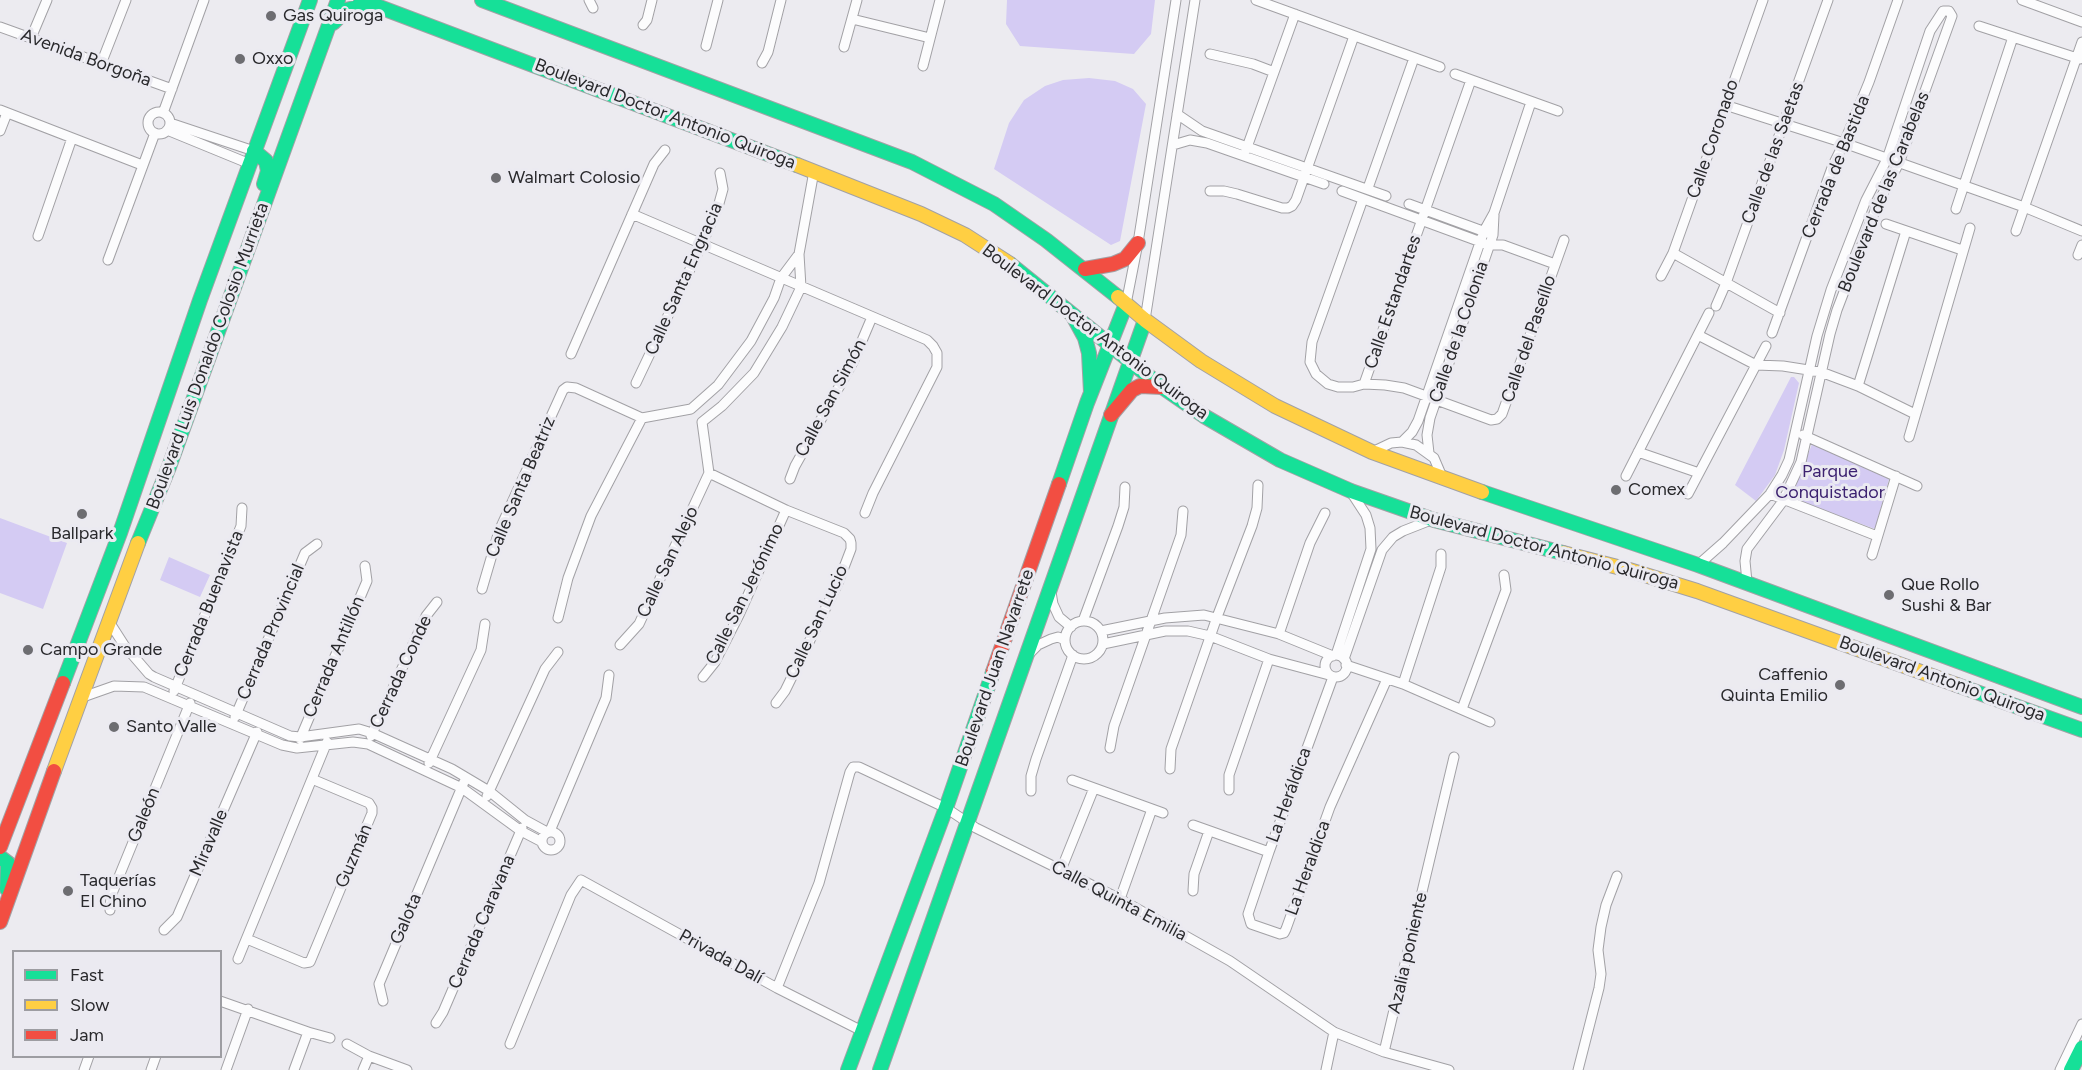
<!DOCTYPE html>
<html>
<head>
<meta charset="utf-8">
<style>
  body { margin:0 }
  #map { position:relative; width:2082px; height:1070px; overflow:hidden; background:#ecebf0; font-family:Figtree,sans-serif }
  canvas { display:block }
  .legend { position:absolute; left:12px; top:950px; width:210px; height:108px; box-sizing:border-box; background:#ebeaf1; border:2px solid #9d9da2; margin:0; padding:8px 10px; list-style:none; font-size:18px; color:#29292c }
  .legend li { display:flex; align-items:center; gap:12px; height:30px }
  .legend b { width:30px; border:2px solid #9d9da2 }
</style>
</head>
<body>
<div id="map">
<canvas width="2082" height="1070"></canvas>
<ul class="legend">
<li><b style="height:8px;background:#16e098"></b>Fast</li>
<li><b style="height:8px;background:#ffcf43"></b>Slow</li>
<li><b style="height:8px;background:#f24e42"></b>Jam</li>
</ul>
</div>
<script>
const context = document.querySelector('canvas').getContext('2d');
context.lineJoin = 'round';
function fill(path, color) { context.fillStyle = color; context.fill(path, 'evenodd'); }
const toPath = rows => new Path2D(rows.map(r => 'M' + r).join(''));
function stroke(path, color, width, dash) { context.strokeStyle = color; context.lineWidth = width; context.lineCap = dash ? 'butt' : 'round'; context.setLineDash(dash || []); context.stroke(path); }
function drawText(font, color, halo, rows, align = 'center') {
  context.font = font + ' Figtree,sans-serif'; context.lineWidth = 6; context.setLineDash([]); context.textBaseline = 'middle'; context.strokeStyle = halo; context.fillStyle = color; for (const [text, x, y, turn = 0] of rows) {
    context.save(); context.translate(x, y); context.rotate((+turn || 0) * Math.PI / 180); context.textAlign = isNaN(turn) ? turn : align; if (halo) context.strokeText(text, 0, 0); context.fillText(text, 0, 0); context.restore();
  }
}
fill(toPath([
  [1007,0,1155,0,1151,34,1134,54,1020,46,1006,24],
  [1089,78,1115,81,1133,89,1146,104,1120,241,1111,245,994,169,1009,123,1024,100,1045,86,1063,80],
  [1791,377,1794,377,1799,383,1784,450,1775,475,1756,501,1735,485],
  [1812,444,1889,479,1875,529,1791,498],
  [0,518,67,543,43,609,0,593],
  [169,557,210,575,200,597,160,580]
]), '#d4cbf3');
const street = toPath([
  [589,0,593,8],
  [1256,0,1440,67],
  [2022,0,2082,22],
  [852,19,930,38],
  [643,25,647,20,652,0],
  [1979,26,2080,59],
  [0,27,172,89],
  [31,38,47,0],
  [706,46,718,0],
  [844,47,857,0],
  [1210,54,1253,64,1274,72],
  [762,63,768,52,781,0],
  [101,64,126,0],
  [923,66,940,0],
  [1455,74,1558,111],
  [1725,105,1844,143,2024,207,2082,231],
  [0,110,142,165],
  '148 123a11 11 0 1 1 22 0a11 11 0 1 1-22 0Z',
  [163,113,204,0],
  [1177,114,1202,131,1386,196],
  [170,123,254,151],
  [167,130,250,164],
  [0,131,7,113],
  [1173,145,1190,140,1207,143,1324,184],
  [1246,150,1295,14],
  [1368,188,1414,58],
  [1210,191,1224,191,1237,194,1282,208,1288,208,1292,206,1296,200,1354,36],
  [1342,191,1489,245,1503,245,1555,264],
  [1363,199,1312,342,1310,362,1316,374,1328,384,1338,387,1353,387,1364,384,1385,385,1404,388,1491,420,1497,419,1502,414,1564,240],
  [1409,204,1488,233],
  [1956,209,2013,37],
  [632,214,927,340,933,346,937,353,937,367,873,493,865,513],
  [1886,224,1962,250],
  [2016,231,2082,42],
  [38,236,72,138],
  [1673,253,1780,313],
  [2078,255,2082,245],
  [108,260,155,133],
  [1661,276,1673,253,1763,0],
  [1126,304,1138,243,1176,0],
  [1716,306,1726,283,1828,0],
  [1145,320,1195,0],
  [1772,333,1833,165,1844,143,1869,82,1898,0],
  [1698,335,1756,365,1783,366,1821,372,1858,386,1915,414],
  [571,354,654,164,665,150],
  [636,383,702,244,718,207,723,189,720,173],
  [1364,384,1471,80],
  [1858,386,1906,231],
  [702,422,722,406,754,373,782,327,801,287,799,254,814,171],
  [702,422,709,473],
  [1803,435,1917,486],
  [1909,437,1970,228],
  [1402,442,1412,432,1418,421,1484,231,1494,213,1531,102],
  [1372,452,1391,443,1402,442,1416,445,1434,458,1443,479],
  [1638,452,1699,473],
  [1429,453,1427,435,1430,418,1493,235,1494,215],
  [709,473,786,510,844,533,850,539,851,543,851,549,838,583,785,691,776,703],
  [1626,476,1709,313],
  [790,479,795,466,853,362,872,317],
  [1688,494,1766,346],
  [1770,494,1877,536],
  [1872,555,1896,476],
  [1698,565,1723,543,1770,494,1782,475,1789,460,1817,336,1831,290,1866,200,1887,159,1930,31,1943,11,1949,11,1952,16,1899,163,1878,203,1837,310,1830,334,1801,462,1783,501,1747,549,1745,561,1747,582],
  [482,589,499,531,563,390,567,387,576,388,642,418,691,409,718,385,751,341,774,298,781,278,799,254],
  [1051,592,1053,604,1059,617,1071,627],
  [558,618,568,578,591,516,642,418],
  [108,620,124,645,149,674,154,677,290,736,300,737,359,729,372,733,452,769,489,791,525,820,547,832],
  [1083,621,1118,526,1124,507,1125,487],
  '1065 640a19 19 0 1 1 38 0a19 19 0 1 1-38 0Z',
  [1101,631,1165,618,1204,615,1279,634,1333,656],
  [1279,634,1310,543,1325,513],
  [1103,644,1165,631,1188,631,1210,636,1269,659,1329,675],
  [620,645,639,624,709,473],
  [1030,653,1038,645,1051,639,1058,637,1065,640],
  [1336,655,1371,549,1370,528,1366,515,1351,492],
  '1325 666a11 11 0 1 1 22 0a11 11 0 1 1-22 0Z',
  [1344,659,1382,550,1393,537,1403,531,1431,520],
  [1346,665,1403,684,1490,722],
  [703,677,715,662,739,615,786,510],
  [1333,677,1269,852,1248,914,1251,924,1280,934,1284,933,1286,929,1330,807,1387,679],
  [1403,684,1441,567,1441,554],
  [174,691,241,526,242,508],
  [80,698,114,686,144,687,282,745,297,748,353,742,368,744,462,788,521,831,542,842],
  [1462,709,1506,590,1504,575],
  [235,717,305,553,317,544],
  [371,736,426,616,437,602],
  [300,739,367,581,365,566],
  [1110,748,1114,726,1181,535,1183,511],
  [429,763,481,650,485,624],
  [1170,769,1171,749,1217,617,1252,526,1257,508,1258,485],
  [1072,780,1163,813],
  [1229,790,1229,775,1269,659],
  [1031,791,1031,776,1036,759,1073,655],
  [487,796,545,669,558,652],
  [1193,825,1269,852],
  [550,831,606,698,609,675],
  '542 841a9 9 0 1 1 18 0a9 9 0 1 1-18 0Z',
  [1061,870,1094,788],
  [1193,891,1194,874,1209,831],
  [1120,899,1152,809],
  [110,910,111,896,190,703],
  [164,930,177,917,257,732],
  [247,939,304,963,310,962,372,813,372,808,369,803,312,779],
  [238,959,327,742],
  [777,988,819,883,850,772,853,767,859,767,946,808,976,828,1120,899,1230,961,1334,1032,1384,1052,1449,1070],
  [220,1001,308,1032,330,1038],
  [383,1001,379,984,464,782],
  [436,1023,443,1012,522,828],
  [347,1044,369,1056],
  [510,1044,571,895,581,880,777,988,862,1031],
  [1384,1052,1454,757],
  [84,1070,89,1056],
  [151,1070,156,1056],
  [226,1070,248,1009],
  [294,1070,308,1032],
  [363,1070,369,1056,407,1070],
  [1326,1070,1334,1032],
  [1578,1070,1599,988,1601,974,1598,950,1601,927,1606,905,1617,876],
  [2060,1070,2082,1024]
]);
const fast = toPath([
  [361,0,797,165],
  [482,0,912,162,994,204,1046,240,1118,297],
  [333,23,346,10,371,4],
  [254,151,266,161,268,171,264,184],
  [1010,264,1162,387,1204,416,1280,460,1351,491,1434,520,1563,553],
  [1073,316,1085,338,1089,353,1091,392],
  [1059,484,1087,403,1126,304],
  [1482,492,1698,565,2082,707],
  [138,543,169,467,338,0],
  [63,683,120,533,200,300,310,0],
  [1957,685,2082,730],
  [0,857,8,863,7,889],
  [848,1070,946,808,993,672],
  [880,1070,1145,320],
  [2071,1070,2082,1048]
]);
const slow = toPath([
  [797,165,921,214,965,235,1010,264],
  [1118,297,1145,320,1201,361,1275,406,1372,452,1482,492],
  [1563,553,1629,570,1697,591,1957,685],
  [54,771,138,543]
]);
const jam = toPath([
  [1085,269,1113,264,1125,259,1138,243],
  [1111,415,1132,390,1140,386,1162,387],
  [993,672,1059,484],
  [0,847,63,683],
  [0,922,54,771]
]);
stroke(street, '#a2a1a5', 11);
stroke(fast, '#a2a1a5', 16);
stroke(slow, '#a2a1a5', 16);
stroke(jam, '#a2a1a5', 16);
stroke(street, '#fcfcfd', 9);
stroke(fast, '#16e098', 14);
stroke(slow, '#ffcf43', 14);
stroke(jam, '#f24e42', 14);
for (const [x, y, r, color] of [
  [271,16,6,"#6d6d71"],
  [240,59,6,"#6d6d71"],
  [496,178,6,"#6d6d71"],
  [1616,490,6,"#6d6d71"],
  [82,514,6,"#6d6d71"],
  [1889,595,6,"#6d6d71"],
  [28,650,6,"#6d6d71"],
  [1840,685,6,"#6d6d71"],
  [114,727,6,"#6d6d71"],
  [68,891,6,"#6d6d71"]
]) { const dot = new Path2D(); dot.arc(x, y, r, 0, 2 * Math.PI); context.fillStyle = color; context.fill(dot); stroke(dot, '#ebeaf1', 2); }
drawText('18px', '#29292c', '#ebeaf1', [
  ["Gas Quiroga",283,16],
  ["Oxxo",252,59],
  ["Walmart Colosio",508,178],
  ["Comex",1628,490],
  ["Ballpark",82,534,"center"],
  ["Que Rollo",1901,585],
  ["Sushi & Bar",1901,606],
  ["Campo Grande",40,650],
  ["Caffenio",1828,675,"right"],
  ["Quinta Emilio",1828,696,"right"],
  ["Santo Valle",126,727],
  ["Taquerías",80,881],
  ["El Chino",80,902]
], 'left');
drawText('18px', '#29292c', '#ebeaf1', [
  ["Avenida Borgoña",86,58,20],
  ["Boulevard Doctor Antonio Quiroga",665,114,21],
  ["Calle Coronado",1713,139,-71],
  ["Calle de las Saetas",1773,153,-70],
  ["Cerrada de Bastida",1836,167,-68],
  ["Boulevard de las Carabelas",1884,192,-68],
  ["Calle Santa Engracia",684,279,-66],
  ["Calle Estandartes",1393,302,-71],
  ["Boulevard Doctor Antonio Quiroga",1095,332,37],
  ["Calle de la Colonia",1459,332,-71],
  ["Calle del Paseíllo",1529,339,-71],
  ["Boulevard Luis Donaldo Colosio Murrieta",208,356,-70],
  ["Calle San Simón",831,398,-62],
  ["Calle Santa Beatriz",521,487,-67],
  ["Boulevard Doctor Antonio Quiroga",1544,548,15],
  ["Calle San Alejo",668,562,-65],
  ["Calle San Jerónimo",745,594,-64],
  ["Cerrada Buenavista",209,604,-68],
  ["Calle San Lucio",817,622,-65],
  ["Cerrada Provincial",271,632,-67],
  ["Cerrada Antillón",334,657,-67],
  ["Boulevard Juan Navarrete",995,668,-71],
  ["Cerrada Conde",401,672,-65],
  ["Boulevard Antonio Quiroga",1942,679,20],
  ["La Heráldica",1289,795,-70],
  ["Galeón",144,815,-68],
  ["Miravalle",209,843,-67],
  ["Guzmán",354,856,-67],
  ["La Heraldica",1308,868,-70],
  ["Calle Quinta Emilia",1119,901,28],
  ["Galota",406,919,-67],
  ["Cerrada Caravana",482,922,-67],
  ["Azalia poniente",1408,953,-77],
  ["Privada Dalí",721,957,29]
]);
drawText('18px', '#3c2270', '#ebeaf1', [
  ["Parque",1830,472],
  ["Conquistador",1830,493]
]);
</script>
</body>
</html>
